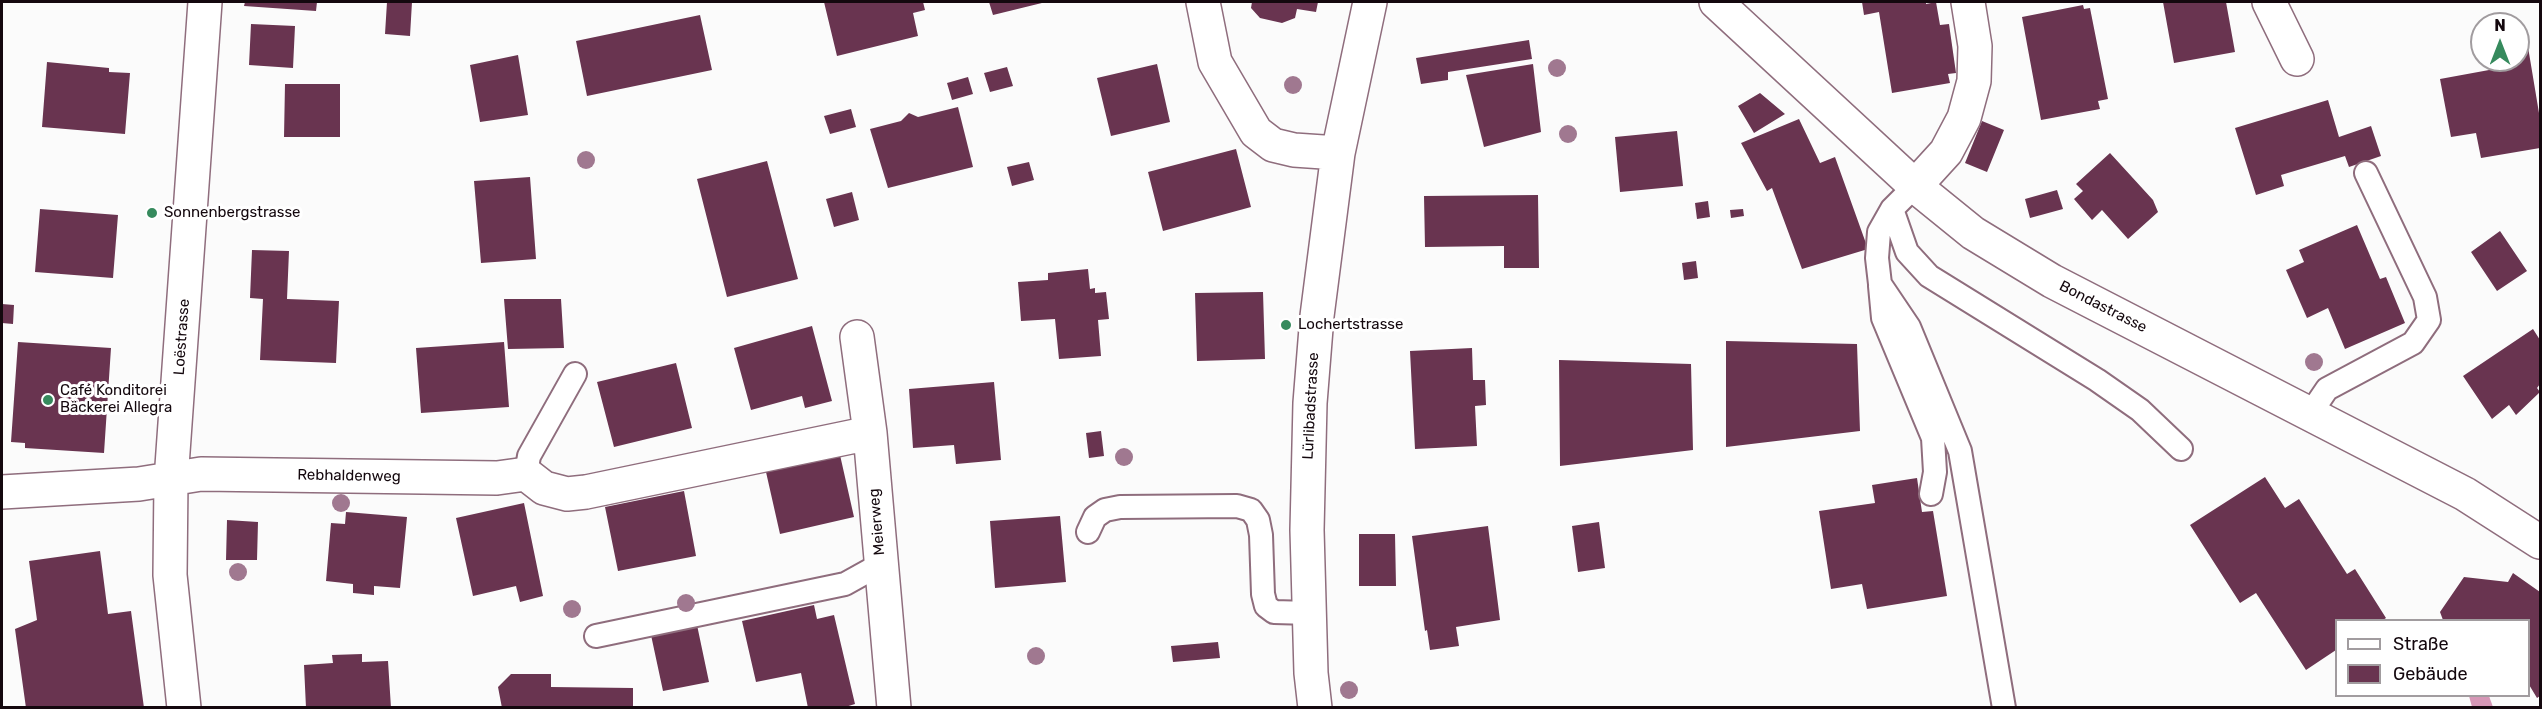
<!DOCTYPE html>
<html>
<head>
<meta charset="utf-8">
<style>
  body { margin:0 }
  #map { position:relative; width:2542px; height:709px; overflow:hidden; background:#fbfbfb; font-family:Rubik,sans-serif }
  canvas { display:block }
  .frame { position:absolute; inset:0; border:3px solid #14080e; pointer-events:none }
  .legend { position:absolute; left:2335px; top:619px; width:195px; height:78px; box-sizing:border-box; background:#fff; border:2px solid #a19c9f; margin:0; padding:8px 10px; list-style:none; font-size:18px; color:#14080e }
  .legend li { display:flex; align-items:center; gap:12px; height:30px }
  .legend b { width:30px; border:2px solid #a19c9f }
  .north { position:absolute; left:2470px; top:12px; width:60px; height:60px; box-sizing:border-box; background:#fff; border:2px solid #a19c9f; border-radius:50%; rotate:0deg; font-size:16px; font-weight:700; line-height:24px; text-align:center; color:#14080e }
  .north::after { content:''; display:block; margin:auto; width:21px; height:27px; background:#368a5d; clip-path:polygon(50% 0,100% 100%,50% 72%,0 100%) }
</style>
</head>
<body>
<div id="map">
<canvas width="2542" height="709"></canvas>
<div class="frame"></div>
<ul class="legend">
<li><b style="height:8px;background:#fff"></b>Straße</li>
<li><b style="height:16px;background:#693450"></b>Gebäude</li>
</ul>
<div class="north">N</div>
</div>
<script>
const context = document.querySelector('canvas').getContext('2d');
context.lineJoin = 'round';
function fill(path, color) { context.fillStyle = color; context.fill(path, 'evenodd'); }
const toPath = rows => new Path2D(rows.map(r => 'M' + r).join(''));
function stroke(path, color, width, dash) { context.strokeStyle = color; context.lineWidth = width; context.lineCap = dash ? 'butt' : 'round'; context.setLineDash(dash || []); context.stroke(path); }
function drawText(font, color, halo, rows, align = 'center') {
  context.font = font + ' Rubik,sans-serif'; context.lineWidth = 6; context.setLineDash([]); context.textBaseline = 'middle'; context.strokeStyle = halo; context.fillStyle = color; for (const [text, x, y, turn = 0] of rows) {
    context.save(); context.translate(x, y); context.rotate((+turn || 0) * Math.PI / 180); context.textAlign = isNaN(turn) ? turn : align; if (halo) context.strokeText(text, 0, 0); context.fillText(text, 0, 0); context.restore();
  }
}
fill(toPath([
  [2469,696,2489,696,2493,707,2472,707]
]), '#d697b6');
fill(toPath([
  [245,2,317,2,316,11,244,6],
  [387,2,412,2,410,36,385,34],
  [824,2,923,2,925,10,913,13,918,36,837,56],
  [989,2,1046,2,993,15],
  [1252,2,1318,2,1316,12,1297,9,1295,18,1282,23,1260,18,1251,8],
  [1862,2,1926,2,1926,4,1936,2,1940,25,1949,24,1956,73,1948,74,1950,83,1892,93,1879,12,1864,15],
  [2163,2,2226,2,2235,52,2174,63],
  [2083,5,2084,9,2090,8,2108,99,2098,101,2100,109,2041,120,2022,17],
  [700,15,712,70,587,96,576,41],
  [251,24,295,26,293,68,249,65],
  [2526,35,2540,119,2540,148,2481,158,2476,133,2451,137,2440,79,2500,68,2498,60,2518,60,2518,36],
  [1529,40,1532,59,1448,72,1448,80,1421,84,1416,58],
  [518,55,528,115,480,122,470,65],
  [47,62,109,68,109,72,130,73,125,134,42,127],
  [1157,64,1170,122,1111,136,1097,78],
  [1533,64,1541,132,1484,147,1466,75],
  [1007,67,1013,86,990,92,984,73],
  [968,77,973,94,952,100,947,83],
  [285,84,340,84,340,137,284,137],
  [1760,93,1785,114,1754,133,1738,106],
  [2328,100,2339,137,2371,126,2381,156,2349,167,2345,156,2281,175,2284,186,2256,195,2235,128],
  [958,107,973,167,888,188,870,129,901,121,909,113,918,117],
  [851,109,856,127,830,134,824,116],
  [1799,119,1820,163,1835,157,1868,249,1802,269,1772,188,1767,191,1741,143],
  [1982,121,2004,130,1987,172,1965,163],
  [1677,131,1683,186,1620,192,1615,137],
  [1236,149,1251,207,1163,231,1148,172],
  [2110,153,2153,200,2158,212,2128,239,2102,210,2092,220,2074,199,2083,191,2076,184],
  [767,161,798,279,727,297,697,179],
  [1029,162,1034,180,1012,186,1007,167],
  [530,177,536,259,481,263,474,181],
  [2057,190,2063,209,2030,218,2025,199],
  [852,192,859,220,834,227,826,199],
  [1538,195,1539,268,1504,268,1504,246,1425,247,1424,196],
  [1708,201,1710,217,1697,219,1695,203],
  [40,209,118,215,113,278,35,272],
  [1743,209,1744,216,1731,218,1730,210],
  [2357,225,2380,279,2386,277,2405,323,2345,349,2328,308,2307,318,2286,270,2304,262,2299,250],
  [2500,231,2527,271,2497,291,2471,252],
  [252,250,289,251,287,299,339,301,336,363,260,360,263,299,250,298],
  [1696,261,1698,278,1684,280,1682,263],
  [1088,269,1090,289,1095,288,1095,293,1106,292,1109,319,1098,320,1101,356,1059,359,1055,319,1021,321,1018,282,1048,280,1048,273],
  [1263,292,1265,359,1197,361,1195,293],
  [504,299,561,299,564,348,508,349],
  [2,304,14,305,13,324,2,323],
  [812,326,832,401,805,408,802,396,751,410,734,348],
  [2533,329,2540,340,2540,384,2537,388,2540,392,2516,415,2509,405,2492,419,2463,376],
  [1726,341,1857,344,1860,431,1726,447],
  [18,342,111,348,104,453,25,448,25,443,11,442],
  [504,342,509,407,421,413,416,348],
  [1472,348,1473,380,1485,380,1486,405,1475,406,1477,446,1415,449,1410,351],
  [1559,360,1691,364,1693,450,1560,466],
  [676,363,692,428,614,447,597,382],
  [994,382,1001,460,956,464,954,445,913,448,909,389],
  [1101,431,1104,456,1089,458,1086,433],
  [840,455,854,517,780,534,766,472],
  [2265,477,2285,508,2299,499,2347,574,2355,569,2386,618,2383,620,2336,620,2336,650,2306,670,2256,593,2240,603,2190,525],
  [1917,478,1922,512,1933,511,1947,596,1867,609,1862,584,1831,589,1819,511,1875,503,1872,485],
  [684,491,696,556,618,571,605,507],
  [524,503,543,596,520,602,516,586,473,596,456,518],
  [346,512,407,517,400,588,374,586,374,595,353,593,353,584,326,581,331,523,345,524],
  [1060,516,1066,582,995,588,990,521],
  [227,520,258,522,257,560,226,560],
  [1599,522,1605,568,1578,572,1572,526],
  [1488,526,1500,620,1456,627,1459,646,1430,650,1427,630,1425,631,1412,536],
  [1359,534,1395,534,1396,586,1359,586],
  [100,551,108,614,131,611,144,708,26,708,15,629,37,620,29,561],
  [2513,573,2540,592,2540,696,2537,698,2528,683,2528,620,2443,620,2440,612,2464,577,2508,582],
  [814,605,817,619,834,615,855,704,842,708,808,708,801,673,756,682,742,621],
  [697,625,709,682,663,691,651,635],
  [1218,642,1220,658,1173,662,1171,646],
  [362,654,362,662,388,661,391,708,306,708,304,665,333,663,332,655],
  [511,674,551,674,551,687,633,688,633,708,502,708,498,687]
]), '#693450');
const service = toPath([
  [1915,186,1892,209,1879,232,1877,258,1880,284,1909,327,1960,451,2004,708],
  [1892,209,1907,252,1929,276,2097,380,2140,410,2181,449],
  [1880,286,1883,318,1933,438,1935,472,1931,494],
  [2310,414,2327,389,2413,343,2429,320,2425,297,2366,173],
  [526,474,529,456,575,374],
  [1088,532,1095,517,1105,510,1120,507,1237,506,1251,510,1258,520,1261,535,1263,594,1266,606,1274,612,1310,613],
  [596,636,845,584,881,564]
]);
const minor = toPath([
  [1203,2,1215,62,1256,132,1273,145,1294,150,1338,153],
  [1716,2,1915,186,1973,233,2052,281,2465,494,2540,542],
  [2269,2,2297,59],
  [1915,186,1946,152,1964,118,1974,81,1975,46,1968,2],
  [857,337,870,433,894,708],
  [2,492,139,484,201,474,497,478,526,474,544,488,567,494,586,492,870,433],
  [184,708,170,575,171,480,205,2],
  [1315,708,1311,673,1307,530,1310,403,1317,316,1338,153,1370,2]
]);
stroke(service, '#8f6d7d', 26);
stroke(minor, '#8f6d7d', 36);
stroke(service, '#fff', 22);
stroke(minor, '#fff', 33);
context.fillStyle = '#a07890';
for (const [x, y] of [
  [1557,68],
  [1293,85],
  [1568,134],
  [586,160],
  [2314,362],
  [1124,457],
  [341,503],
  [238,572],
  [686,603],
  [572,609],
  [1036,656],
  [1349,690]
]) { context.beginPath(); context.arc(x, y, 9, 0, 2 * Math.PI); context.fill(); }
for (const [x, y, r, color] of [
  [152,213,6,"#368a5d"],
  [1286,325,6,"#368a5d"],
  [48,400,6,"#368a5d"]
]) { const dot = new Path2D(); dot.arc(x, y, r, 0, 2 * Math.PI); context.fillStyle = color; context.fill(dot); stroke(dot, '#fff', 2); }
drawText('15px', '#14080e', '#fff', [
  ["Sonnenbergstrasse",164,213],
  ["Lochertstrasse",1298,325],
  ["Café Konditorei",60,391],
  ["Bäckerei Allegra",60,408]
], 'left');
drawText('15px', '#14080e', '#fff', [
  ["Bondastrasse",2103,307,27],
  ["Loëstrasse",182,337,-86],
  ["Lürlibadstrasse",1311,406,-87],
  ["Rebhaldenweg",349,476,1],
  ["Meierweg",877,522,-95]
]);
</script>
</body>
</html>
